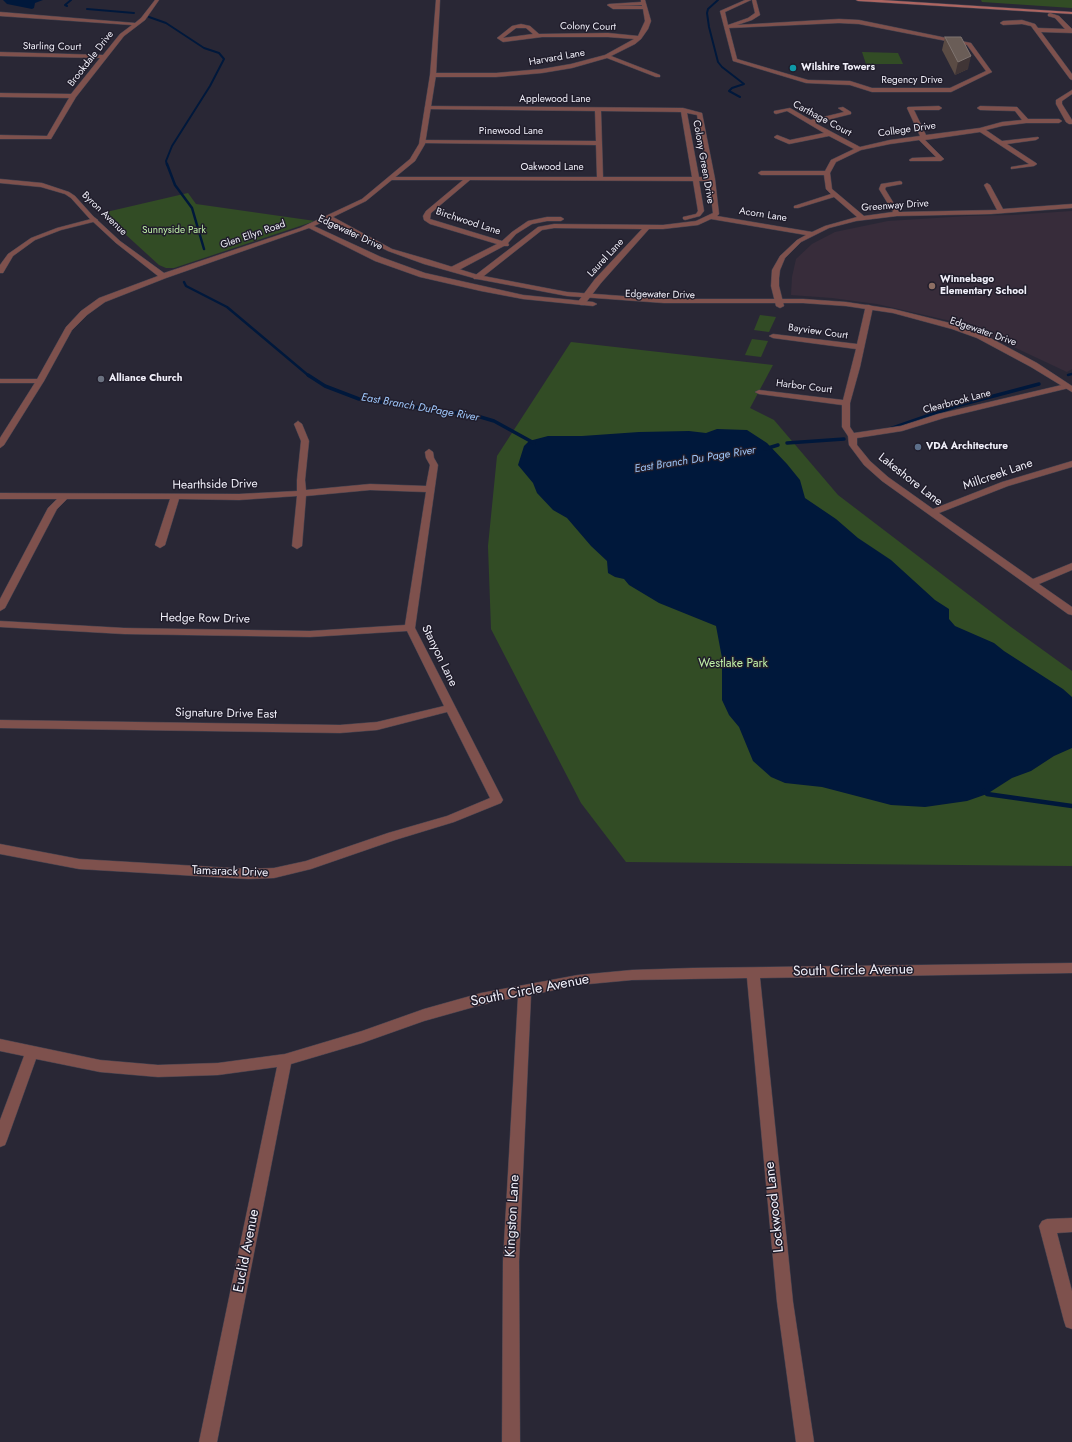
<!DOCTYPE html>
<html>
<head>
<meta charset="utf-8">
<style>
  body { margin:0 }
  canvas { display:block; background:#292735 }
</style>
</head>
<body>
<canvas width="1072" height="1442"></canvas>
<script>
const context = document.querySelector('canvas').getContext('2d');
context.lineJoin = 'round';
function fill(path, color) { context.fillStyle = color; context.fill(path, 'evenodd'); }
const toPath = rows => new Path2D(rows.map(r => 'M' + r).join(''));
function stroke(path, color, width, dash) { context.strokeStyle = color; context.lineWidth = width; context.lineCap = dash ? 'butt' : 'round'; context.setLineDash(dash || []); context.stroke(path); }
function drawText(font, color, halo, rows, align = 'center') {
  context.font = font + ' Jost,sans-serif'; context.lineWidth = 3; context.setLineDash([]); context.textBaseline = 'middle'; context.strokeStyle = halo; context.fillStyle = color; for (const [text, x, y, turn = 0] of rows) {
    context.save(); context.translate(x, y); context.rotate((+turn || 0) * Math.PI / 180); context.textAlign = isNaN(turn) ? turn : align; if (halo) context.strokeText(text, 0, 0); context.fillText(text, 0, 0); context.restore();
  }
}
fill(toPath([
  [1072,211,1072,369,1067,372,1018,349,955,322,877,304,832,298,791,295,792,277,796,259,812,244,835,232,888,221,968,216,1013,215]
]), '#372c3a');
fill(toPath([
  [981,0,1072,0,1072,8,982,2],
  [862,52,898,53,903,64,866,64],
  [188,193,196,204,315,221,174,268,166,268,159,265,102,213],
  [760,315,776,317,769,332,754,330],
  [752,339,768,341,761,357,745,355],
  [571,342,773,365,750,408,774,420,838,495,1011,627,1072,671,1072,866,626,862,581,803,491,629,488,546,497,456]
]), '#324c25');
fill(toPath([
  [3,0,43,0,35,3,34,8,32,9,7,4],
  [717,429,747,430,767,443,787,464,800,480,805,498,836,519,858,538,891,560,935,600,949,609,949,619,955,626,994,643,1004,651,1063,689,1072,697,1072,748,1054,756,1031,771,1012,778,987,794,967,801,925,807,891,805,822,787,785,783,771,777,753,761,739,727,729,715,722,700,722,658,716,626,659,603,629,585,624,579,615,577,608,573,607,561,591,546,567,518,553,510,537,493,533,483,518,465,524,446,529,441,548,436,582,436,639,432,689,431,706,433]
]), '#00183b');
stroke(toPath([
  [718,0,708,9,707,13,709,27,718,62,722,67,744,84,732,88,729,91,740,97],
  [67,6,65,5,71,0],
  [87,9,134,13],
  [149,17,166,23,204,48,219,53,224,59,210,86,172,146,166,161,167,165]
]), '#00183b', 2);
stroke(toPath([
  [167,164,175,185,192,208,204,249],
  [184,282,186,286,227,307,309,376],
  [1068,375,1072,374]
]), '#00183b', 2.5);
stroke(toPath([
  [308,375,325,386,359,399,477,416,494,421,534,443],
  [887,430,956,406,1039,384],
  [787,443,844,439],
  [765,449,778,445]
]), '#00183b', 3.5);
stroke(toPath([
  [984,791,987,794,1072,806]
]), '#00183b', 4.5);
const minor = toPath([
  [155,0,159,0,145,20,124,36,76,97,51,139,0,139,0,135,47,136,69,98,0,97,0,93,71,94,100,58,0,56,0,52,103,55,120,34,132,25,0,16,0,12,135,23,141,18,155,0],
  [641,0,645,0,651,21,648,29,641,39,635,44,611,56,660,75,660,77,656,77,607,58,572,68,542,73,496,77,433,77,430,75,433,73,496,73,542,69,571,64,605,55,634,39,608,37,542,37,503,42,497,38,512,26,521,24,530,26,539,34,608,33,638,36,645,21,643,9,613,9,607,5,609,4,641,2,641,0],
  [642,5,642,6,614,6,642,5],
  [516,28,526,28,533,34,503,38,516,28],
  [745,0,751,0,725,12,728,25,748,18,755,13,752,0,756,0,760,15,752,20,737,25,839,19,859,20,971,43,992,72,951,92,872,92,850,85,806,83,733,61,720,11,745,0],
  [839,23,859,24,967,45,986,71,950,88,872,88,850,81,808,80,737,59,729,28,839,23],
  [1050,13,1059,16,1072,29,1072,33,1041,32,1072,74,1072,80,1070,79,1031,26,1022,24,1003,25,1000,23,1003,21,1022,20,1035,24,1038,28,1065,29,1055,18,1048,16,1048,14,1050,13],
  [1072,90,1072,94,1062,101,1062,104,1072,120,1072,124,1069,124,1066,122,1056,104,1056,100,1072,90],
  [427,106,683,108,702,113,715,179,719,214,717,216,812,232,825,226,857,217,834,197,798,208,794,208,794,206,831,194,826,189,824,175,761,175,758,173,761,171,825,171,831,160,854,149,829,136,789,144,775,138,774,137,777,135,790,140,824,133,787,111,776,114,774,113,774,111,790,108,811,120,844,112,838,108,843,107,851,112,851,114,815,123,860,147,890,140,920,136,907,108,908,107,939,106,942,108,939,110,914,110,926,135,980,128,1002,122,1022,120,1015,111,980,110,977,108,980,106,1017,107,1028,119,1059,119,1062,121,1059,123,1026,123,1002,126,986,130,1002,141,1038,137,1039,138,1036,140,1007,144,1036,163,1037,164,1034,166,1011,169,1011,167,1029,164,980,132,925,140,944,159,941,161,910,161,909,160,912,158,936,157,919,140,890,144,861,150,836,162,830,173,832,189,864,216,893,212,879,189,881,184,900,181,902,182,902,184,886,187,885,189,899,212,997,210,984,185,987,183,990,185,1003,209,1072,204,1072,208,991,214,897,216,856,221,829,228,801,242,785,258,780,270,779,278,779,286,784,306,780,308,776,306,771,286,772,270,780,256,797,240,806,235,711,219,698,225,663,229,649,229,601,283,584,305,581,305,577,303,595,279,642,229,554,228,542,230,480,279,474,279,473,277,538,227,554,224,663,225,696,221,713,213,709,181,699,181,704,211,700,216,685,220,683,219,683,217,696,214,698,211,693,181,470,180,431,213,430,219,502,241,512,232,528,221,547,217,561,217,564,219,561,221,547,221,532,224,516,234,508,243,509,245,508,246,504,246,457,271,451,271,451,267,497,244,430,224,424,220,423,216,426,211,463,180,392,180,390,179,390,177,597,177,596,145,422,143,420,142,420,140,596,141,595,111,425,109,425,107,427,106],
  [601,111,681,112,692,177,603,177,601,111],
  [687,113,697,115,708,177,699,177,687,113],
  [95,218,98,220,97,221,61,230,35,240,13,256,3,273,0,273,0,265,8,254,31,238,57,228,95,218],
  [866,305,869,305,873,307,860,367,850,403,850,427,854,433,901,426,938,414,1066,384,1070,386,1069,388,944,418,902,431,857,438,857,445,870,461,888,477,933,509,1002,482,1072,461,1072,467,1008,486,939,513,1033,579,1072,563,1072,570,1039,584,1072,607,1072,615,1068,614,882,481,864,465,849,445,848,436,842,427,842,405,759,394,755,392,759,390,843,400,856,349,773,338,769,336,773,334,857,344,866,305],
  [0,379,40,379,44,381,40,383,0,383,0,379],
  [298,421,302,424,309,441,305,480,306,490,370,484,426,486,430,465,426,458,425,452,429,449,433,452,434,458,438,465,415,628,503,800,501,803,454,822,395,840,311,869,274,878,248,879,79,869,0,854,0,844,79,859,248,869,274,868,306,861,388,833,447,816,490,798,447,712,377,730,340,733,0,728,0,720,340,725,377,722,444,706,407,631,310,637,124,634,0,627,0,621,124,628,310,631,405,625,426,492,370,490,306,496,302,546,297,549,292,546,297,496,239,500,179,499,165,545,160,548,155,545,170,499,67,499,57,509,5,608,0,611,0,599,48,508,57,499,0,499,0,493,239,494,297,491,297,480,301,441,294,424,298,421],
  [1072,963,1072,973,760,978,793,1302,814,1442,796,1442,777,1302,747,978,632,980,578,985,531,995,519,1261,520,1442,502,1442,503,1261,518,997,481,1005,424,1021,362,1043,291,1064,217,1442,199,1442,277,1067,218,1075,158,1077,100,1072,36,1059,7,1140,5,1145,0,1147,0,1120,24,1056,0,1051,0,1039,100,1060,158,1065,218,1063,285,1054,362,1031,424,1009,481,993,578,975,632,970,692,968,1072,963],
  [1072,1218,1072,1232,1057,1233,1072,1291,1072,1329,1066,1327,1064,1321,1039,1226,1042,1221,1047,1219,1072,1218]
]);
const tertiary = toPath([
  [436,0,440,0,436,75,425,144,415,161,366,201,333,217,392,249,430,260,478,275,567,292,664,299,803,299,846,302,893,309,958,325,983,334,1037,363,1072,386,1072,392,1031,367,977,338,952,329,893,313,846,306,803,303,664,303,567,296,477,279,424,264,388,251,327,220,314,226,381,257,425,273,523,295,593,302,597,304,593,306,523,299,481,291,420,277,375,261,309,228,166,278,105,302,87,315,72,330,44,381,4,445,0,448,0,438,36,381,66,327,81,311,99,298,158,276,116,243,89,218,71,198,65,194,41,187,0,183,0,179,42,183,69,192,75,196,93,216,120,241,164,273,300,228,362,199,410,159,419,144,430,75,436,0]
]);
const secondary = toPath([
  [856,0,882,0,1072,12,1072,14,858,1,856,0]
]);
stroke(minor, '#454350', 1);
stroke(tertiary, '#454350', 1);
stroke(secondary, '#454350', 1);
fill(minor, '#7e514d');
fill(tertiary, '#7e514d');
fill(secondary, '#ad6561');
fill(toPath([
  [945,37,968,69,955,75,942,50]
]), '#5a4b44');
fill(toPath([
  [971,56,968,69,955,75,958,62]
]), '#403536');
const building = toPath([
  [945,37,961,37,971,56,958,62,945,37]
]);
fill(building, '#6a5d57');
stroke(building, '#7f7470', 1);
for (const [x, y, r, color] of [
  [793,68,4,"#0f9aa8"],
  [932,286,4,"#8d6e63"],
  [101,379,4,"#6b7280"],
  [918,447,4,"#5c6f8a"]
]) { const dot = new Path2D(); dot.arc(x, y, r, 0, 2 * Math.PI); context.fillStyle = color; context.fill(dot); stroke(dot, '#201d2b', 1.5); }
drawText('10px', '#f0eff9', '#201d2b', [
  ["Colony Court",588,27,1],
  ["Starling Court",52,47,1],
  ["Harvard Lane",557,58,-10],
  ["Brookdale Drive",91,59,-52],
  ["Regency Drive",912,81],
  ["Applewood Lane",555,100],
  ["Carthage Court",822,119,28],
  ["College Drive",907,130,-8],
  ["Pinewood Lane",511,132],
  ["Colony Green Drive",703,162,80],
  ["Oakwood Lane",552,168],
  ["Greenway Drive",895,206,-4],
  ["Byron Avenue",104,214,44],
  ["Acorn Lane",763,215,9],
  ["Birchwood Lane",468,222,18],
  ["Edgewater Drive",350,233,25],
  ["Glen Ellyn Road",253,235,-19],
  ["Laurel Lane",606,258,-47],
  ["Edgewater Drive",660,295,1],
  ["Bayview Court",818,332,8],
  ["Edgewater Drive",983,332,19],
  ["Harbor Court",804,387,7],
  ["Clearbrook Lane",957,402,-15]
]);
drawText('bold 10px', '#f0eff9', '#201d2b', [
  ["Wilshire Towers",801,68],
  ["Winnebago",940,280],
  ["Elementary School",940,292],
  ["Alliance Church",109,379],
  ["VDA Architecture",926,447]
], 'left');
drawText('10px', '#bfefa7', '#201d2b', [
  ["Sunnyside Park",174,231]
]);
drawText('italic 11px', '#9ec6fa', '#201d2b', [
  ["East Branch DuPage River",420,408,10],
  ["East Branch Du Page River",695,460,-9]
]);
drawText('12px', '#f0eff9', '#201d2b', [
  ["Millcreek Lane",998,475,-19],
  ["Lakeshore Lane",910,480,38],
  ["Hearthside Drive",215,485,-1],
  ["Hedge Row Drive",205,619,1],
  ["Stanyon Lane",439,656,64],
  ["Signature Drive East",226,714,1],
  ["Tamarack Drive",230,872,2]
]);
drawText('12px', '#bfefa7', '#201d2b', [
  ["Westlake Park",733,664]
]);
drawText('14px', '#f0eff9', '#201d2b', [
  ["South Circle Avenue",853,971,-1],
  ["South Circle Avenue",530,991,-11],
  ["Lockwood Lane",775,1207,-96],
  ["Kingston Lane",513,1216,-87],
  ["Euclid Avenue",247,1251,-79]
]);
</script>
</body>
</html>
